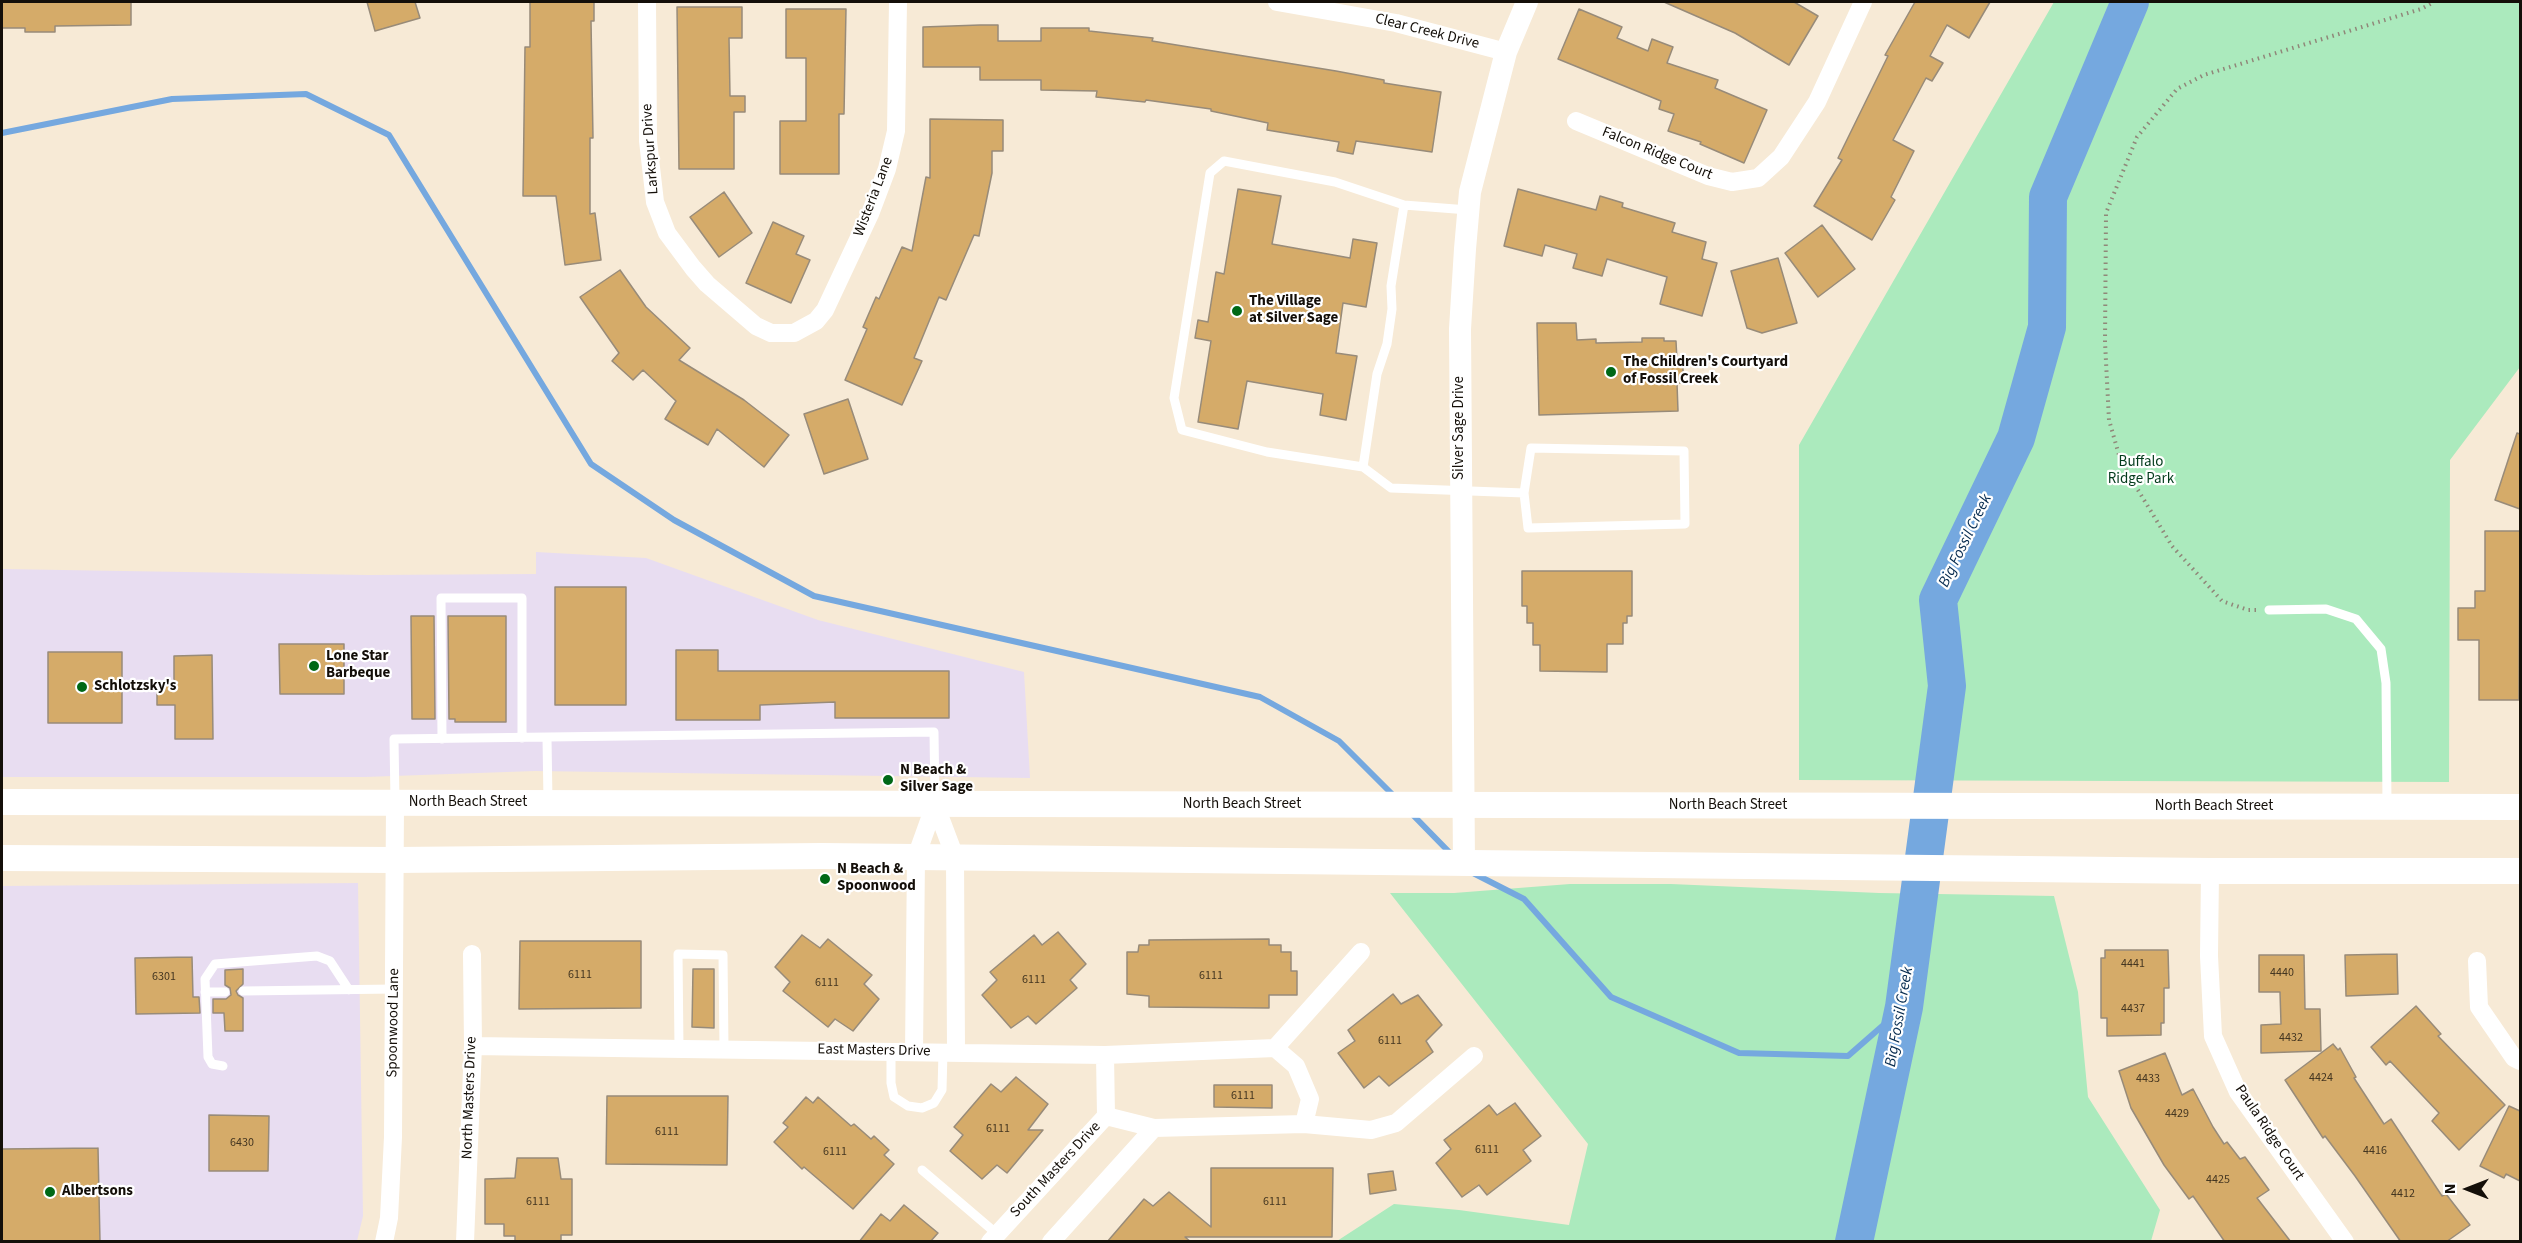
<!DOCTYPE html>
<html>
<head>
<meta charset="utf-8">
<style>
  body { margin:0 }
  #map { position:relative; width:2522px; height:1243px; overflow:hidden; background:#f7ead6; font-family:"Source Sans 3",sans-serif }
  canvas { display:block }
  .frame { position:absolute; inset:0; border:3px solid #140f09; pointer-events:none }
  .north { position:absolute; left:2438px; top:1159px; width:60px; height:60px; -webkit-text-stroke:4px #fff; paint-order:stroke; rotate:270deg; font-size:16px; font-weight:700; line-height:24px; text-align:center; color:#140f09 }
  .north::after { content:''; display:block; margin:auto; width:21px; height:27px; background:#140f09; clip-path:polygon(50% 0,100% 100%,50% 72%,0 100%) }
</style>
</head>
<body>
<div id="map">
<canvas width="2522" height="1243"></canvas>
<div class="frame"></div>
<div class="north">N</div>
</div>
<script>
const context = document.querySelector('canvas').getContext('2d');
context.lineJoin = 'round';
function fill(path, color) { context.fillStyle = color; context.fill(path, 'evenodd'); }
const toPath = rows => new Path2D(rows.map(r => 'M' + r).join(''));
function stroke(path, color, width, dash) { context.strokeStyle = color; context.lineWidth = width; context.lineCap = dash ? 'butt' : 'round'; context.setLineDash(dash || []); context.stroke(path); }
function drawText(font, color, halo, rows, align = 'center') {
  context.font = font + ' "Source Sans 3",sans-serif'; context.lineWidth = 4.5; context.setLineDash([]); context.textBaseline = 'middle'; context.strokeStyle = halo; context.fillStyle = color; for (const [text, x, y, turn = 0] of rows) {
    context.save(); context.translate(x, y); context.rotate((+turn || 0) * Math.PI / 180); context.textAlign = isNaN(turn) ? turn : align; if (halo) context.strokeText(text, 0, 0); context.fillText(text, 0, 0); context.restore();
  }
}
fill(toPath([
  [536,552,646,558,818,620,1024,672,1030,778,535,771,365,777,2,777,2,569,368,575,536,574],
  [358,883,363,1216,357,1241,2,1241,2,886]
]), '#e8ddf1');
fill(toPath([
  [2054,2,2520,2,2520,367,2450,460,2449,782,1799,780,1799,445],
  [1570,884,1671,884,1879,893,2054,896,2078,992,2088,1097,2160,1210,2151,1241,1337,1241,1394,1204,1459,1210,1569,1225,1588,1144,1390,893,1454,893]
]), '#abeabd');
stroke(toPath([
  [2,133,172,99,306,94,389,135,591,464,674,520,814,596,1260,697,1339,741,1395,797],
  [1411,813,1452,855],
  [1473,873,1524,899,1611,997,1739,1053,1848,1056,1904,1007]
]), '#75a8df', 6);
stroke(toPath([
  [1854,1242,1904,1007,1947,686,1938,600,2016,438,2047,327,2048,197,2130,2]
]), '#75a8df', 38);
const building = toPath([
  [2,2,131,2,131,25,55,26,55,32,25,32,25,28,2,28,2,2],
  [367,2,415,2,420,18,375,31,367,2],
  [530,2,594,2,594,21,591,21,593,138,590,138,590,214,595,213,601,260,565,265,556,196,523,196,525,47,530,47,530,2],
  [1664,2,1794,2,1818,16,1789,65,1735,33,1664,2],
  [1915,2,1990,2,1969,38,1947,25,1930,56,1943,63,1932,81,1926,78,1893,140,1914,151,1891,197,1895,200,1872,240,1814,206,1842,160,1838,158,1888,56,1885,55,1915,2],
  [677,7,742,7,742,38,729,38,730,96,745,96,745,112,734,112,734,169,679,169,677,7],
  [786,9,846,9,844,114,839,114,839,174,780,174,780,121,806,121,806,58,786,58,786,9],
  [1579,9,1622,27,1617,38,1648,51,1652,39,1673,47,1667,63,1718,80,1715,88,1767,110,1744,163,1700,144,1701,142,1668,131,1674,114,1659,109,1661,101,1558,59,1579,9],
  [980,25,998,25,998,41,1041,41,1041,28,1089,28,1089,31,1153,38,1152,41,1336,71,1384,80,1384,83,1441,92,1432,152,1356,141,1353,154,1337,151,1339,142,1267,130,1268,123,1211,111,1211,109,1146,100,1145,102,1096,97,1097,91,1041,90,1041,80,980,80,980,67,923,67,923,27,980,25],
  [930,119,1003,120,1003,151,992,151,992,173,979,236,974,235,946,300,939,297,914,358,922,361,902,405,845,380,867,329,863,327,876,297,879,299,902,247,912,251,926,177,930,178,930,119],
  [1238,189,1281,196,1272,244,1350,258,1353,239,1377,243,1366,307,1343,303,1336,353,1357,356,1346,420,1320,415,1323,394,1247,381,1238,429,1198,422,1211,341,1195,338,1198,320,1208,322,1216,272,1224,274,1238,189],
  [1518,189,1596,210,1600,196,1623,203,1622,207,1675,223,1672,232,1706,242,1702,259,1717,263,1702,316,1660,304,1667,277,1607,259,1602,276,1573,268,1577,254,1545,245,1542,256,1504,246,1518,189],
  [724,192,752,233,719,257,690,217,724,192],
  [773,222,804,236,796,254,810,260,791,303,746,283,773,222],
  [1822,225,1855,269,1818,297,1785,253,1822,225],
  [1778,258,1797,323,1762,333,1747,328,1731,271,1778,258],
  [620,270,646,307,690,348,679,360,744,400,789,435,764,467,717,429,708,445,665,419,676,401,643,370,633,380,612,361,619,353,580,297,620,270],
  [1537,323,1576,323,1577,340,1596,339,1596,343,1642,342,1642,338,1664,338,1664,341,1676,341,1677,361,1683,361,1683,383,1677,383,1678,411,1539,415,1537,323],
  [848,399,868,459,824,474,804,414,848,399],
  [2517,433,2520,434,2520,509,2495,500,2517,433],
  [2485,531,2520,531,2519,700,2479,700,2479,640,2458,640,2458,608,2475,608,2475,591,2485,591,2485,531],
  [1522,571,1632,571,1632,616,1627,616,1627,623,1623,623,1623,644,1607,644,1607,672,1540,671,1540,645,1533,645,1533,623,1527,623,1527,606,1522,606,1522,571],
  [555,587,626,587,626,705,555,705,555,587],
  [411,616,434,616,435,719,412,719,411,616],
  [448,616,506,616,506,722,455,722,455,719,449,719,448,616],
  [279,644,344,644,344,694,280,694,279,644],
  [676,650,718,650,718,671,949,671,949,718,835,718,835,702,760,705,760,720,676,720,676,650],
  [48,652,122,652,122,723,48,723,48,652],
  [212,655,213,739,175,739,175,705,157,705,157,684,174,684,174,656,212,655],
  [1058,932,1086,964,1070,980,1077,988,1036,1024,1028,1016,1011,1028,982,995,997,980,990,972,1034,935,1042,945,1058,932],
  [802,935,820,948,828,939,872,975,864,984,879,999,853,1031,835,1019,828,1027,783,991,790,982,775,967,802,935],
  [1269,939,1269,945,1281,945,1281,952,1291,952,1291,971,1297,971,1297,995,1269,995,1269,1008,1149,1007,1149,996,1127,994,1127,952,1138,952,1139,945,1149,945,1149,940,1269,939],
  [520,941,641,941,641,1008,519,1009,520,941],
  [2105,950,2168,950,2169,988,2164,988,2164,1023,2161,1023,2161,1035,2107,1036,2107,1018,2101,1018,2101,958,2105,958,2105,950],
  [2397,954,2398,994,2346,996,2345,955,2397,954],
  [2259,955,2304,955,2305,1009,2320,1009,2321,1051,2261,1053,2261,1025,2281,1024,2280,992,2259,992,2259,955],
  [192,957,193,997,199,997,200,1013,136,1014,135,958,192,957],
  [243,969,243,984,236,991,238,995,243,998,243,1031,225,1031,224,1013,213,1013,213,999,226,999,231,995,230,988,225,985,225,970,243,969],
  [693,969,714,969,714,1028,692,1027,693,969],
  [1393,994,1401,1004,1418,995,1442,1025,1426,1041,1433,1052,1389,1086,1379,1076,1364,1088,1338,1053,1355,1041,1348,1030,1393,994],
  [2416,1006,2441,1034,2438,1036,2505,1105,2459,1150,2432,1121,2439,1113,2390,1061,2386,1065,2371,1047,2416,1006],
  [2333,1044,2338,1050,2340,1048,2356,1077,2354,1078,2384,1124,2391,1119,2442,1196,2446,1194,2470,1225,2446,1242,2401,1242,2355,1176,2325,1136,2323,1138,2285,1080,2333,1044],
  [2165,1053,2182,1095,2193,1089,2213,1127,2224,1144,2227,1142,2240,1159,2245,1157,2269,1190,2257,1198,2291,1242,2225,1242,2193,1196,2189,1199,2164,1165,2131,1108,2119,1071,2165,1053],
  [1016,1077,1048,1104,1028,1130,1043,1130,1007,1173,997,1165,982,1179,950,1151,963,1135,954,1127,991,1084,1001,1092,1016,1077],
  [1214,1085,1272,1085,1272,1108,1214,1107,1214,1085],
  [607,1096,728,1096,727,1165,606,1164,607,1096],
  [806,1097,813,1103,818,1097,851,1126,854,1124,871,1139,874,1136,889,1150,884,1155,894,1164,853,1209,804,1167,802,1169,774,1142,788,1127,783,1123,806,1097],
  [1515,1103,1541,1136,1523,1150,1531,1161,1487,1195,1479,1185,1462,1197,1436,1163,1451,1149,1444,1140,1489,1105,1497,1115,1515,1103],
  [2509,1106,2520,1111,2520,1181,2506,1174,2504,1178,2480,1166,2509,1106],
  [209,1115,269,1116,268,1171,209,1171,209,1115],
  [98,1148,100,1242,2,1242,2,1149,98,1148],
  [517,1158,558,1158,561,1179,572,1179,572,1235,561,1235,561,1242,515,1242,515,1236,504,1236,504,1224,485,1224,485,1179,515,1178,517,1158],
  [1211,1168,1333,1168,1332,1237,1185,1237,1191,1242,1107,1242,1144,1199,1153,1206,1169,1192,1211,1227,1211,1168],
  [1393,1171,1396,1190,1370,1194,1368,1174,1393,1171],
  [904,1205,938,1233,930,1242,859,1242,881,1214,890,1221,904,1205]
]);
fill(building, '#d5ab69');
stroke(building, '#988b79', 1.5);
stroke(toPath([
  [2256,610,2248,610,2222,601,2172,546,2121,462,2109,420,2105,342,2106,213,2137,137,2177,89,2204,75,2421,9,2434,2]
]), '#908779', 4, [1.5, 4.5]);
stroke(toPath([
  [1468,210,1404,205,1391,286,1392,309,1387,344,1377,374,1363,467,1391,488,1524,493,1528,528,1685,524,1684,451,1531,448,1524,493],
  [1363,467,1267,452,1182,430,1174,398,1210,173,1224,161,1335,182,1404,205],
  [2269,610,2326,609,2356,619,2381,649,2386,683,2387,805],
  [547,738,548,801],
  [442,739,441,598,522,598,522,738],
  [395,801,394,739,934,732,935,802],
  [243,991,394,989],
  [205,992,225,992],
  [679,1049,678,954,723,955,724,1049],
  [891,1051,891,1083,894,1097,908,1106,922,1108,934,1103,942,1090,943,1052],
  [223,1066,212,1064,208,1057,205,979,215,964,317,956,330,961,349,990],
  [922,1170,997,1234]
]), '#fff', 9);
stroke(toPath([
  [647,2,648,141,655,202,667,233,693,268,707,284,756,326,771,333,794,333,816,321,825,310,870,214,887,169,896,131,898,2],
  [1277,2,1396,23,1506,52],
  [1576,121,1708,176,1732,182,1758,178,1781,157,1817,102,1863,2],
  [935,804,955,857,956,1052],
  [2210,871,2209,956,2213,1036,2238,1092,2345,1242],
  [2477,961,2479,1007,2514,1058,2520,1061],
  [473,1046,1105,1055,1275,1048,1296,1066,1310,1099,1304,1124],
  [1275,1048,1361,952],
  [914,1052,916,857,935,804],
  [1106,1116,1154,1128,1304,1124,1371,1130,1396,1123,1474,1056],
  [384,1242,389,1218,393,1137,395,803],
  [465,1242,473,1046,472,954],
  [990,1242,1106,1116,1105,1055],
  [1051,1242,1154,1128]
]), '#fff', 18);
stroke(toPath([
  [1464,864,1460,329,1465,249,1470,192,1506,52,1527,2]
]), '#fff', 22);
stroke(toPath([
  [2,802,2520,807],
  [2,858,396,860,822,856,2210,871,2520,871]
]), '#fff', 26);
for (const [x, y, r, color] of [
  [1237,311,6,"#006816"],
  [1611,372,6,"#006816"],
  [314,666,6,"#006816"],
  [82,687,6,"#006816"],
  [888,780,6,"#006816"],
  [825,879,6,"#006816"],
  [50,1192,6,"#006816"]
]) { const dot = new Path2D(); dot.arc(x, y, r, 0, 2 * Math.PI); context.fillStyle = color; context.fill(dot); stroke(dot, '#fff', 2); }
drawText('12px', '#443621', null, [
  ["4441",2133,964],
  ["4440",2282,973],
  ["6111",580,975],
  ["6111",1211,976],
  ["6301",164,977],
  ["6111",1034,980],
  ["6111",827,983],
  ["4437",2133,1009],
  ["4432",2291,1038],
  ["6111",1390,1041],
  ["4424",2321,1078],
  ["4433",2148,1079],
  ["6111",1243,1096],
  ["4429",2177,1114],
  ["6111",998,1129],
  ["6111",667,1132],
  ["6430",242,1143],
  ["6111",1487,1150],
  ["4416",2375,1151],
  ["6111",835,1152],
  ["4425",2218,1180],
  ["4412",2403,1194],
  ["6111",538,1202],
  ["6111",1275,1202]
]);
drawText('15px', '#140f09', '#fff', [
  ["Clear Creek Drive",1427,32,14],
  ["Larkspur Drive",651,149,-94],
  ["Falcon Ridge Court",1657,154,22],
  ["Wisteria Lane",874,197,-69],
  ["Silver Sage Drive",1460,428,-90],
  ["North Beach Street",468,803],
  ["North Beach Street",1242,805],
  ["North Beach Street",1728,806],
  ["North Beach Street",2214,807],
  ["Spoonwood Lane",394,1023,-89],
  ["East Masters Drive",874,1051,1],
  ["North Masters Drive",470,1098,-88],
  ["Paula Ridge Court",2269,1133,56],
  ["South Masters Drive",1056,1170,-47]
]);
drawText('bold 15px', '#140f09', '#fff', [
  ["The Village",1249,302],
  ["at Silver Sage",1249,319],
  ["The Children's Courtyard",1623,363],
  ["of Fossil Creek",1623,380],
  ["Lone Star",326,657],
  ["Barbeque",326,674],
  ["Schlotzsky's",94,687],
  ["N Beach &",900,771],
  ["Silver Sage",900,788],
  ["N Beach &",837,870],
  ["Spoonwood",837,887],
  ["Albertsons",62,1192]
], 'left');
drawText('15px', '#033b1c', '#fff', [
  ["Buffalo",2141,463],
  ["Ridge Park",2141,480]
]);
drawText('italic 16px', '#062b4f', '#fff', [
  ["Big Fossil Creek",1966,541,-64],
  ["Big Fossil Creek",1900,1017,-80]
]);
</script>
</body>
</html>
